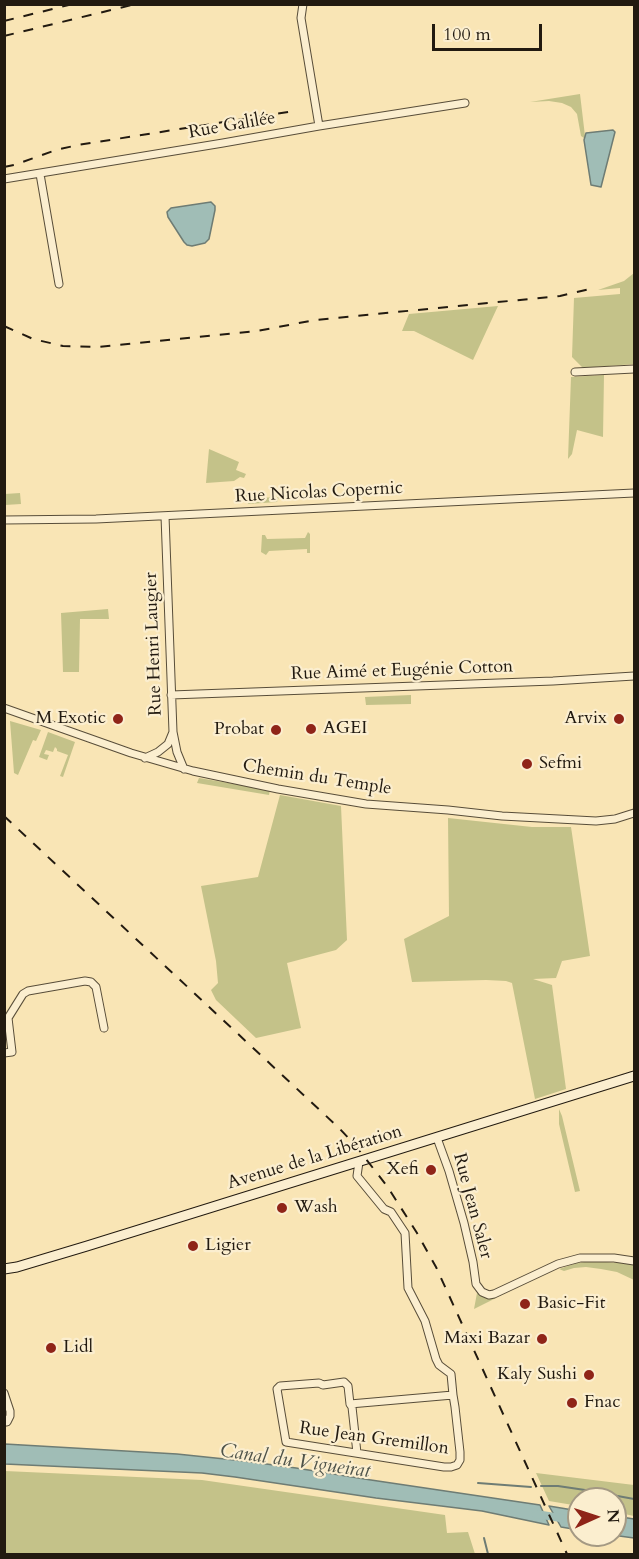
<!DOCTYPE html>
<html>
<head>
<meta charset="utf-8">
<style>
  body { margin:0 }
  #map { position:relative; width:639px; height:1559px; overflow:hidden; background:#f9e5b5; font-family:Cardo,serif }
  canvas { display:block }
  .frame { position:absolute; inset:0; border:6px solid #221a10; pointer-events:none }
  .north { position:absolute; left:567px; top:1487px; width:60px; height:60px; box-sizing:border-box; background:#fbeecf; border:2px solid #a49983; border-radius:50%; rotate:87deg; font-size:16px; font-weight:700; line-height:24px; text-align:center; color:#221a10 }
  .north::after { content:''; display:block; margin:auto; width:21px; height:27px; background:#8f2418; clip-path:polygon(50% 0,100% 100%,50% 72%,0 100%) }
  .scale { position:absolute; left:432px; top:24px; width:110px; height:27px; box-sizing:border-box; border:3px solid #221a10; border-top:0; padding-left:8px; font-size:18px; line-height:21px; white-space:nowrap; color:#221a10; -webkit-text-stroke:4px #fbeecf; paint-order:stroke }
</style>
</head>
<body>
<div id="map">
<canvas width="639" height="1559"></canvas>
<div class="frame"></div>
<div class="north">N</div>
<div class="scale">100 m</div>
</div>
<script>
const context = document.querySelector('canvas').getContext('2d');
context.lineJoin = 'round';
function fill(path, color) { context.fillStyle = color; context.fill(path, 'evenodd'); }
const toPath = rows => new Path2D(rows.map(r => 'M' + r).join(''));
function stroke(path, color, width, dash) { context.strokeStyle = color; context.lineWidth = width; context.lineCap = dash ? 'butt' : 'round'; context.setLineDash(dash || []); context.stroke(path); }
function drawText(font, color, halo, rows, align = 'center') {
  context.font = font + ' Cardo,serif'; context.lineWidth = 4.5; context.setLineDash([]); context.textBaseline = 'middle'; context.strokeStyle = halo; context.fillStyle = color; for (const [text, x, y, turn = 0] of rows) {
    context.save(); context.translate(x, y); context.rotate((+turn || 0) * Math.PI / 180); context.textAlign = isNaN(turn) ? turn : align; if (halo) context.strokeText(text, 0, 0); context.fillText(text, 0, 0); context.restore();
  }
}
fill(toPath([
  [580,94,585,136,584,138,581,136,577,114,571,107,562,103,549,101,530,102],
  [634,273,634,364,583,368,572,357,574,298,620,294,620,288,598,290,624,281],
  [498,306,473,360,414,331,402,331,409,314],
  [604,375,603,437,577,430,572,454,568,459,571,377],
  [209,449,239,462,236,470,246,474,244,478,240,477,234,481,206,483],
  [20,493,21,504,5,505,5,494],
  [245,493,256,493,257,498,279,497,277,502,248,504],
  [308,532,310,534,310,553,307,553,307,549,269,551,266,555,261,552,262,535,265,535,267,539,305,538],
  [108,609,109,619,80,619,79,672,63,672,61,613],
  [411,695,411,704,366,705,365,697],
  [10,721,41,730,36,741,33,740,18,775,14,773],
  [48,732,75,742,63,777,60,776,68,755,57,751,57,749,55,747,53,752,46,750,44,754,49,755,47,760,39,757],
  [199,778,270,790,269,795,197,783],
  [280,795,341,806,347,940,336,950,287,963,301,1028,256,1038,216,1000,211,990,218,983,216,961,201,886,258,877],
  [448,818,532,827,571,827,590,956,562,961,556,978,533,979,552,985,566,1089,535,1099,512,983,506,981,486,980,412,982,404,939,449,916],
  [559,1109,562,1116,580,1191,575,1192,559,1124],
  [592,1261,634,1264,634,1280,617,1272,601,1269,586,1267,574,1268,564,1271,559,1269,577,1263],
  [477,1293,488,1298,496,1298,474,1309],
  [5,1471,202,1480,445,1515,447,1533,468,1532,475,1554,5,1554],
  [536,1473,634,1485,634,1516,615,1512,615,1499,579,1499,579,1506,549,1501]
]), '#c4c289');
const water = toPath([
  [613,130,615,132,601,187,591,185,584,140,586,133,613,130],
  [211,202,215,206,215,210,209,239,205,243,192,246,187,245,184,242,168,217,167,212,171,208,211,202],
  [5,1444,177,1454,244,1461,296,1468,371,1480,540,1505,549,1525,482,1511,376,1498,235,1477,202,1473,5,1464,5,1444],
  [549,1506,579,1511,579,1530,561,1527,549,1506],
  [615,1516,634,1519,634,1538,612,1535,615,1535,615,1516]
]);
fill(water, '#a0bdb6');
stroke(water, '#6e7c74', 1.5);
stroke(toPath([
  [478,1483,531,1487],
  [541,1486,558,1486,585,1490,634,1499],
  [484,1538,488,1554]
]), '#6e7c74', 2);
stroke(toPath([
  [536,1514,579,1521]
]), '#a0bdb6', 8);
const street = toPath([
  [303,4,301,18,319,126],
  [40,174,59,284],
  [4,179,223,143,319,126,465,103],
  [575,372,634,369],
  [4,520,96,519,634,493],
  [171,695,553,681,634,676],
  [4,708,131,753,193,771,278,789,366,804,448,810,502,816,596,821,615,819,634,813],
  [173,732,177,752,184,769],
  [145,758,158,752,168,744,173,732,165,516],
  [4,1053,12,1052,8,1018,23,994,28,991,85,981,91,982,96,987,104,1028],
  [437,1138,449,1171,464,1223,473,1262,476,1284,482,1292,489,1295,494,1294,558,1264,580,1258,614,1258,634,1261],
  [359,1162,357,1176,384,1209,391,1212,405,1233,408,1288,425,1321,436,1359,439,1365,451,1374,453,1395,455,1407,460,1452,460,1460,457,1465,451,1467,444,1467,286,1442,277,1389,280,1386,319,1383,323,1385,344,1382,348,1386,350,1404,453,1395],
  [4,1393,10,1411,10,1416,7,1422,4,1422],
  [350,1404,352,1407,357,1453]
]);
const secondary = toPath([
  [4,1269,17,1267,87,1246,634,1076]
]);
stroke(street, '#584d39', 9);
stroke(secondary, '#221a10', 11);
stroke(street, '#fbeecf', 7);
stroke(secondary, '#fbeecf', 9);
stroke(toPath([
  [4,21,73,4],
  [4,36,136,4],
  [4,167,14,165,56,150,78,145,294,111],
  [4,326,33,339,63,346,98,347,257,331,315,320,560,296,594,288],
  [4,816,339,1128,355,1145,387,1186,417,1233,436,1267,567,1554]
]), '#221a10', 2, [10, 10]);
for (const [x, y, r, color] of [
  [118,719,6,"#8f2418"],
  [619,719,6,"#8f2418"],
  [311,729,6,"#8f2418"],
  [276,730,6,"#8f2418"],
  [527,764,6,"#8f2418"],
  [431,1170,6,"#8f2418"],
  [282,1208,6,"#8f2418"],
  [193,1246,6,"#8f2418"],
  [525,1304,6,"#8f2418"],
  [542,1339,6,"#8f2418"],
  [51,1348,6,"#8f2418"],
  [589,1375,6,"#8f2418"],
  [572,1403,6,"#8f2418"]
]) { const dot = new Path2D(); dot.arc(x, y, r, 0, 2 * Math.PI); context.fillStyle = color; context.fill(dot); stroke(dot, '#fbeecf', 2); }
drawText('18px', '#221a10', '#fbeecf', [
  ["Rue Galilée",232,126,-10],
  ["Rue Nicolas Copernic",319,493,-3],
  ["Rue Henri Laugier",154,644,-92],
  ["Rue Aimé et Eugénie Cotton",402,671,-2],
  ["Chemin du Temple",317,778,9],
  ["Avenue de la Libération",315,1158,-17],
  ["Rue Jean Saler",472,1206,75],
  ["Rue Jean Gremillon",374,1439,8]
]);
drawText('18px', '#221a10', '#fbeecf', [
  ["M Exotic",106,719,"right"],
  ["Arvix",607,719,"right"],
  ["AGEI",323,729],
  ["Probat",264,730,"right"],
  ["Sefmi",539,764],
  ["Xefi",419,1170,"right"],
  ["Wash",294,1208],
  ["Ligier",205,1246],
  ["Basic-Fit",537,1304],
  ["Maxi Bazar",530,1339,"right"],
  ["Lidl",63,1348],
  ["Kaly Sushi",577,1375,"right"],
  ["Fnac",584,1403]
], 'left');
drawText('italic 20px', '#4e534a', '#fbeecf', [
  ["Canal du Vigueirat",295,1462,8]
]);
</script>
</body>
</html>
